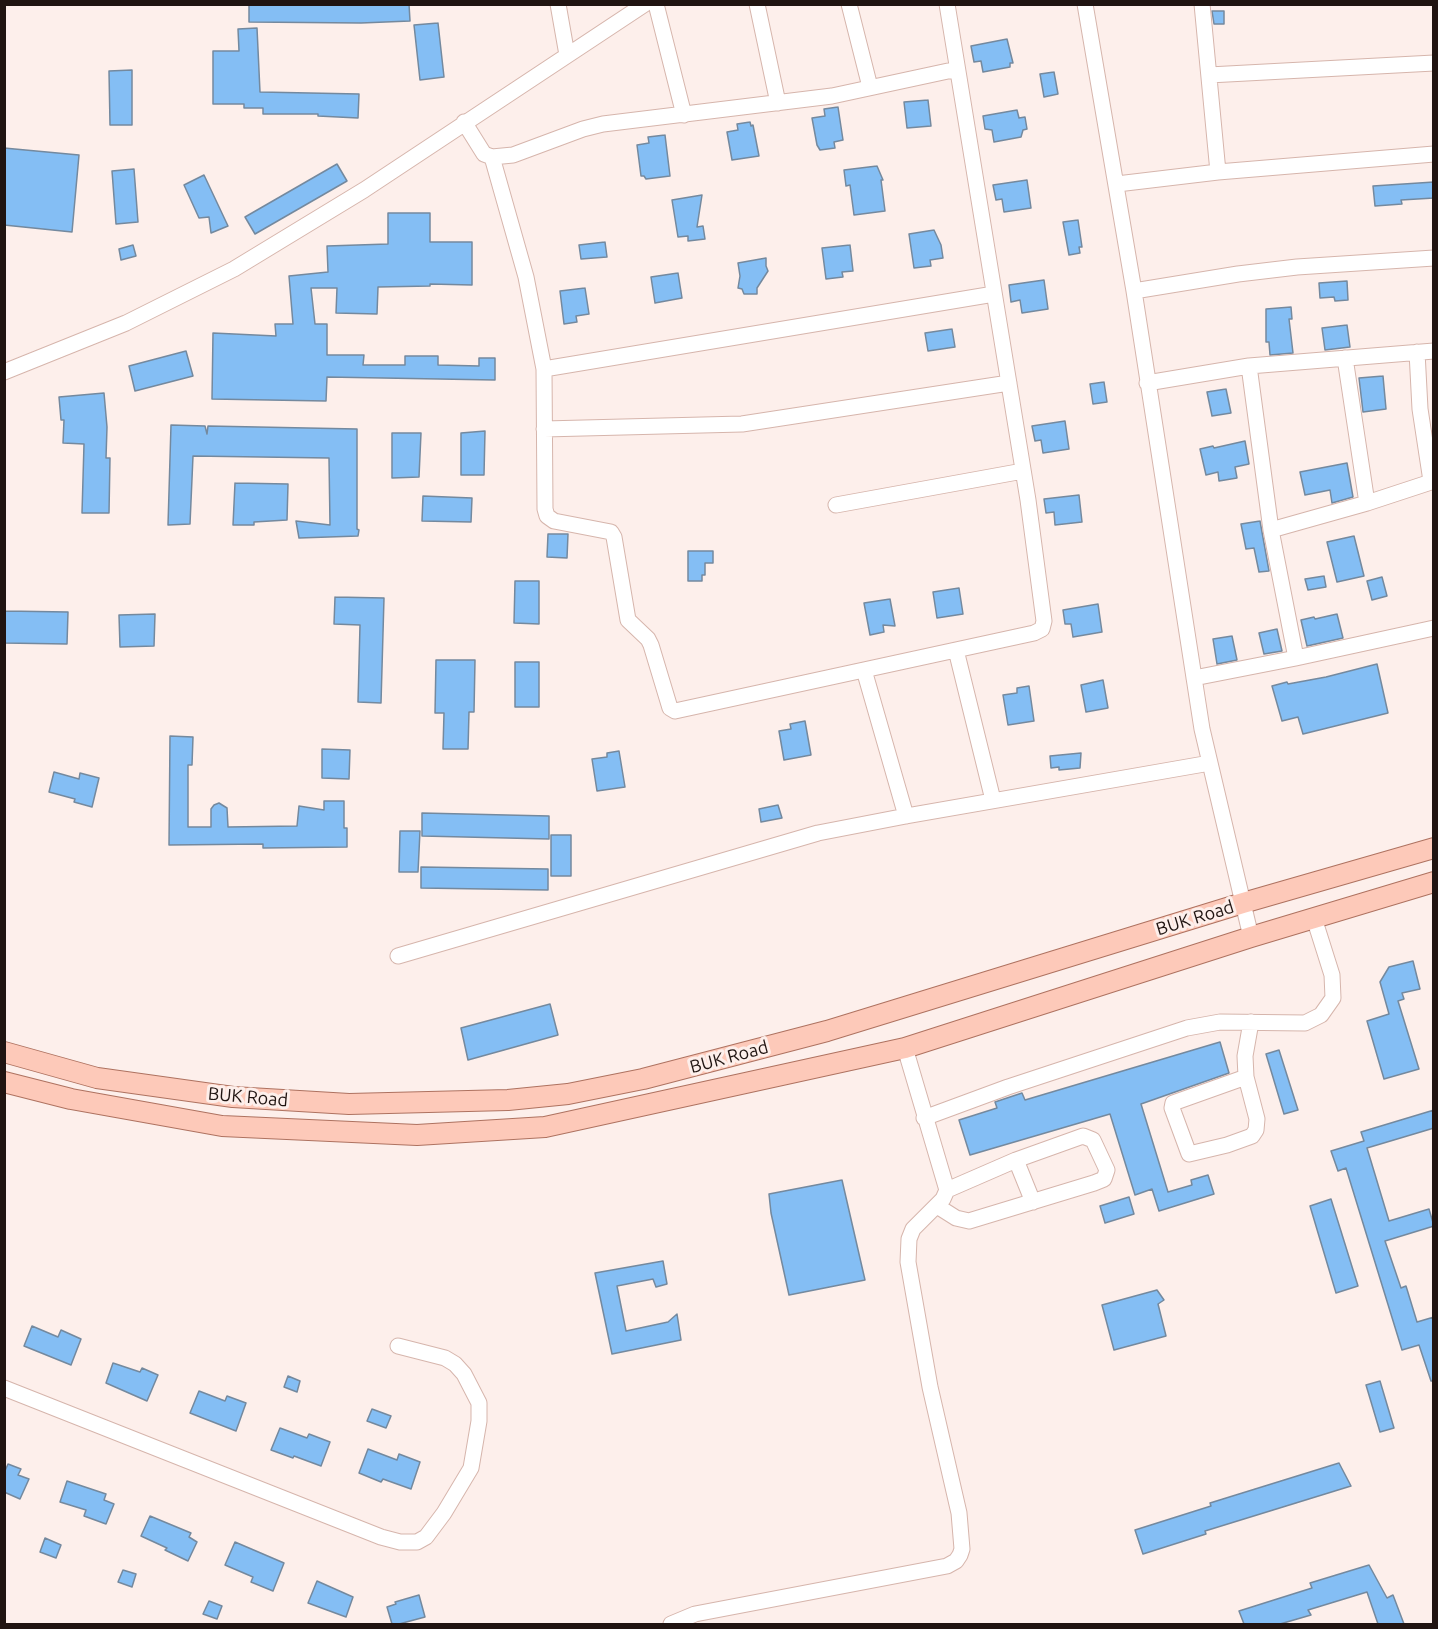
<!DOCTYPE html>
<html>
<head>
<meta charset="utf-8">
<style>
  body { margin:0 }
  #map { position:relative; width:1438px; height:1629px; overflow:hidden; background:#fdefeb; font-family:Ubuntu,sans-serif }
  canvas { display:block }
  .frame { position:absolute; inset:0; border:6px solid #201411; pointer-events:none }
</style>
</head>
<body>
<div id="map">
<canvas width="1438" height="1629"></canvas>
<div class="frame"></div>
</div>
<script>
const context = document.querySelector('canvas').getContext('2d');
context.lineJoin = 'round';
function fill(path, color) { context.fillStyle = color; context.fill(path, 'evenodd'); }
const toPath = rows => new Path2D(rows.map(r => 'M' + r).join(''));
function stroke(path, color, width, dash) { context.strokeStyle = color; context.lineWidth = width; context.lineCap = dash ? 'butt' : 'round'; context.setLineDash(dash || []); context.stroke(path); }
function drawText(font, color, halo, rows, align = 'center') {
  context.font = font + ' Ubuntu,sans-serif'; context.lineWidth = 6; context.setLineDash([]); context.textBaseline = 'middle'; context.strokeStyle = halo; context.fillStyle = color; for (const [text, x, y, turn = 0] of rows) {
    context.save(); context.translate(x, y); context.rotate((+turn || 0) * Math.PI / 180); context.textAlign = isNaN(turn) ? turn : align; if (halo) context.strokeText(text, 0, 0); context.fillText(text, 0, 0); context.restore();
  }
}
const building = toPath([
  [249,4,409,4,410,21,361,23,249,22,249,4],
  [1212,11,1224,11,1224,24,1214,24,1212,11],
  [438,23,444,77,420,80,414,25,438,23],
  [257,28,260,92,359,94,358,118,318,116,318,114,263,114,263,108,244,108,244,104,213,104,213,51,239,51,238,29,257,28],
  [1007,39,1013,63,1010,63,1010,67,983,72,981,61,974,62,971,46,1007,39],
  [132,70,132,125,110,125,109,71,132,70],
  [1054,72,1058,94,1044,97,1040,74,1054,72],
  [928,100,931,126,907,128,904,102,928,100],
  [838,107,843,140,834,142,835,148,820,150,817,145,812,118,825,116,824,109,838,107],
  [1017,110,1019,118,1025,117,1027,129,1023,130,1021,137,994,142,992,130,985,129,983,116,1017,110],
  [750,122,751,126,753,125,759,156,732,160,727,132,738,130,737,124,750,122],
  [665,135,670,176,646,179,644,176,641,176,637,145,649,143,648,137,665,135],
  [4,148,79,155,72,232,4,225,4,148],
  [337,164,347,181,255,234,245,217,337,164],
  [877,166,883,180,881,180,885,211,854,215,850,185,846,186,844,170,877,166],
  [134,169,138,222,116,224,112,171,134,169],
  [204,175,228,226,211,233,209,217,199,218,184,185,204,175],
  [1027,180,1031,208,1004,212,1002,199,996,200,993,185,1027,180],
  [1434,182,1434,198,1401,200,1402,204,1375,206,1373,186,1434,182],
  [702,195,697,227,703,226,705,239,688,241,688,236,678,237,672,200,702,195],
  [388,213,430,213,430,242,472,242,472,285,430,284,430,286,378,287,377,314,336,313,337,288,311,288,315,324,327,324,327,355,364,355,363,365,405,365,405,356,438,356,438,365,479,366,479,358,495,358,495,380,327,377,326,401,212,399,213,333,276,336,275,324,293,324,289,276,328,272,327,246,388,244,388,213],
  [1078,220,1082,247,1079,247,1080,253,1069,255,1063,222,1078,220],
  [934,230,941,245,943,258,930,260,931,266,914,268,909,234,934,230],
  [605,242,607,257,581,259,579,245,605,242],
  [133,245,136,256,121,260,119,249,133,245],
  [850,245,853,271,842,272,843,277,826,279,822,248,850,245],
  [766,258,766,266,768,271,757,288,757,294,744,294,742,289,738,288,740,276,738,263,766,258],
  [678,273,682,298,655,303,651,277,678,273],
  [1044,280,1048,309,1022,313,1020,300,1011,302,1009,285,1044,280],
  [1347,281,1348,300,1335,301,1334,297,1320,298,1319,283,1347,281],
  [585,288,589,314,576,316,577,322,564,324,560,291,585,288],
  [1291,307,1292,319,1289,319,1293,353,1270,355,1269,342,1266,342,1266,309,1291,307],
  [1347,325,1350,347,1325,350,1322,328,1347,325],
  [952,329,955,347,928,351,925,333,952,329],
  [186,351,193,376,135,391,129,366,186,351],
  [1383,376,1386,409,1363,412,1359,378,1383,376],
  [1104,382,1107,402,1093,404,1090,384,1104,382],
  [1226,389,1231,413,1212,416,1207,392,1226,389],
  [104,393,107,427,106,458,110,458,109,513,82,513,84,444,63,443,64,420,61,420,59,397,104,393],
  [1065,421,1069,449,1043,453,1041,440,1035,441,1032,426,1065,421],
  [171,425,205,426,207,434,208,426,357,429,357,529,359,530,358,536,299,538,296,521,330,525,329,458,193,456,190,524,168,525,171,425],
  [485,431,484,475,461,475,461,433,485,431],
  [392,433,421,433,419,477,392,478,392,433],
  [1245,441,1249,464,1235,467,1237,478,1219,481,1218,472,1206,475,1200,449,1213,446,1214,448,1245,441],
  [1347,463,1353,497,1332,503,1330,490,1305,495,1300,472,1347,463],
  [235,483,288,484,287,520,254,522,254,525,233,525,235,483],
  [1079,495,1082,522,1055,525,1054,512,1046,513,1044,499,1079,495],
  [423,496,472,498,471,522,422,521,423,496],
  [1260,521,1269,571,1259,572,1254,548,1246,549,1241,524,1260,521],
  [548,534,568,534,567,558,547,557,548,534],
  [1354,536,1364,576,1337,582,1327,542,1354,536],
  [688,551,713,551,713,563,705,563,705,575,702,575,702,581,688,581,688,551],
  [1324,576,1326,587,1308,590,1305,579,1324,576],
  [1382,577,1387,596,1372,600,1367,581,1382,577],
  [515,581,539,581,539,624,514,623,515,581],
  [959,588,963,614,937,618,933,592,959,588],
  [335,597,384,598,381,703,358,702,360,625,334,624,335,597],
  [890,599,895,626,883,625,884,632,870,635,864,603,890,599],
  [1098,604,1102,632,1073,637,1071,624,1065,624,1063,610,1098,604],
  [5,611,68,612,67,644,4,643,5,611],
  [155,614,154,646,120,647,119,615,155,614],
  [1337,614,1343,638,1307,646,1301,620,1314,617,1315,619,1337,614],
  [1277,629,1282,651,1264,654,1259,633,1277,629],
  [1232,636,1237,660,1217,664,1213,639,1232,636],
  [436,660,475,660,474,712,469,712,468,749,443,749,444,713,435,713,436,660],
  [515,662,539,662,539,707,515,707,515,662],
  [1377,664,1388,713,1303,734,1298,717,1282,721,1272,686,1287,682,1288,684,1326,677,1377,664],
  [1103,680,1108,708,1086,712,1081,685,1103,680],
  [1029,686,1034,721,1008,725,1003,695,1017,693,1017,688,1029,686],
  [805,721,811,755,784,760,779,731,791,729,790,724,805,721],
  [170,736,193,737,192,765,188,765,188,827,211,827,211,809,214,805,219,803,227,808,228,827,297,826,299,806,324,810,324,801,344,801,344,828,347,828,347,847,263,848,263,844,169,845,170,736],
  [322,749,350,750,349,779,322,778,322,749],
  [619,751,625,787,597,791,592,759,607,757,607,753,619,751],
  [1081,753,1080,768,1059,770,1059,767,1051,768,1050,756,1081,753],
  [54,772,79,779,80,773,99,778,92,807,74,802,75,799,49,792,54,772],
  [778,805,782,818,761,822,759,809,778,805],
  [422,813,549,816,549,839,422,836,422,813],
  [400,831,420,831,418,872,399,872,400,831],
  [551,835,571,835,571,876,551,876,551,835],
  [421,867,548,869,548,890,421,888,421,867],
  [1413,961,1420,989,1402,993,1404,999,1398,1001,1419,1069,1384,1079,1367,1021,1389,1014,1380,982,1389,967,1413,961],
  [550,1004,558,1035,468,1060,461,1028,550,1004],
  [1220,1042,1229,1073,1141,1104,1168,1192,1192,1185,1191,1180,1208,1175,1214,1194,1159,1211,1152,1189,1135,1195,1110,1114,970,1155,959,1120,997,1108,995,1102,1022,1093,1025,1100,1220,1042],
  [1279,1050,1298,1110,1284,1114,1266,1054,1279,1050],
  [1434,1110,1434,1128,1367,1148,1389,1221,1429,1209,1434,1226,1385,1241,1401,1288,1406,1286,1417,1322,1434,1317,1434,1381,1431,1381,1419,1345,1402,1350,1346,1168,1338,1171,1331,1151,1364,1141,1361,1132,1434,1110],
  [842,1180,865,1280,789,1295,771,1213,769,1194,842,1180],
  [1129,1197,1134,1214,1105,1223,1100,1206,1129,1197],
  [1331,1199,1358,1286,1336,1293,1310,1206,1331,1199],
  [663,1261,667,1284,656,1287,653,1279,617,1286,626,1331,668,1322,677,1314,681,1340,612,1354,595,1273,663,1261],
  [1157,1290,1164,1300,1158,1304,1166,1336,1114,1350,1102,1305,1157,1290],
  [32,1326,58,1337,61,1330,81,1339,71,1365,24,1346,32,1326],
  [113,1363,140,1372,142,1368,158,1375,147,1401,106,1383,113,1363],
  [288,1376,300,1381,297,1392,284,1387,288,1376],
  [1380,1381,1394,1428,1380,1432,1366,1385,1380,1381],
  [199,1391,225,1401,227,1396,246,1403,236,1431,190,1413,199,1391],
  [372,1409,391,1416,386,1428,367,1421,372,1409],
  [280,1428,307,1438,309,1434,330,1442,321,1466,294,1456,293,1458,271,1450,280,1428],
  [368,1449,397,1460,399,1454,420,1462,411,1489,383,1479,381,1482,359,1473,368,1449],
  [1339,1463,1351,1486,1205,1531,1206,1534,1143,1554,1135,1530,1211,1506,1210,1503,1339,1463],
  [8,1464,21,1469,18,1475,29,1479,20,1499,4,1492,4,1473,8,1464],
  [67,1481,106,1494,104,1500,114,1504,106,1524,84,1516,86,1510,60,1502,67,1481],
  [150,1516,191,1533,189,1537,197,1542,188,1561,165,1550,167,1548,141,1536,150,1516],
  [45,1538,61,1545,56,1558,40,1552,45,1538],
  [235,1542,284,1563,273,1591,251,1582,253,1577,225,1565,235,1542],
  [1369,1565,1387,1598,1393,1595,1404,1624,1378,1624,1367,1592,1308,1610,1311,1615,1280,1624,1244,1624,1239,1611,1312,1588,1310,1583,1369,1565],
  [123,1570,136,1574,132,1587,118,1582,123,1570],
  [317,1581,353,1597,346,1617,308,1603,317,1581],
  [419,1595,425,1617,399,1624,392,1624,387,1607,396,1604,395,1602,419,1595],
  [209,1601,222,1606,217,1619,203,1614,209,1601]
]);
fill(building, '#84bef4');
stroke(building, '#74899e', 1.5);
const minor = toPath([
  [558,4,567,55],
  [656,4,684,115],
  [757,4,778,103],
  [849,4,870,87],
  [1085,4,1134,291,1202,729,1251,937],
  [1202,4,1218,172],
  [1209,75,1434,63],
  [464,122,484,154,492,157,513,155,583,129,603,124,832,96,948,71,958,71],
  [492,157,526,277,544,369,545,509,547,516,554,521,611,532,614,537,628,620,648,639,651,645,670,708,675,711,1034,633,1042,629,1044,621,1028,500,947,4],
  [1117,184,1218,172,1434,154],
  [1134,291,1238,274,1297,267,1434,258],
  [1417,352,1420,409,1431,481],
  [1345,358,1367,503],
  [1249,366,1271,530,1296,658],
  [544,369,994,294],
  [4,372,126,323,234,269,364,190,645,4],
  [1147,383,1249,366,1434,351],
  [544,429,742,424,1009,383],
  [836,505,1023,471],
  [1271,530,1367,503,1434,481],
  [956,650,993,800],
  [864,670,906,816],
  [1194,678,1296,658,1434,628],
  [398,956,818,833,906,816,1210,763],
  [1246,1077,1173,1103,1172,1108,1189,1154,1227,1145,1252,1136,1256,1130,1257,1119,1246,1077,1245,1056,1251,1022],
  [924,1118,1008,1087,1187,1028,1220,1022,1305,1023,1321,1015,1333,998,1332,975,1314,918],
  [1016,1160,1033,1202],
  [937,1206,956,1218,969,1221,1094,1183,1104,1179,1107,1170,1093,1140,1083,1136,1016,1160,947,1190],
  [4,1388,381,1537,400,1542,417,1542,426,1537,444,1513,471,1468,479,1421,479,1403,464,1374,455,1364,445,1358,398,1346],
  [671,1624,695,1614,947,1566,956,1561,960,1555,962,1549,959,1513,930,1387,908,1262,909,1239,913,1229,943,1199,947,1190,905,1048]
]);
const major = toPath([
  [4,1052,97,1078,233,1097,349,1104,508,1100,568,1094,643,1079,827,1031,1243,903,1434,848],
  [4,1082,71,1099,222,1126,417,1135,545,1127,905,1048,1251,937,1434,882]
]);
stroke(minor, '#d6b5ac', 17);
stroke(major, '#ae7260', 22);
stroke(minor, '#fff', 15);
stroke(major, '#fdc9b9', 20);
drawText('18px', '#201411', '#fdefeb', [
  ["BUK Road",1195,918,-17],
  ["BUK Road",729,1057,-15],
  ["BUK Road",248,1097,5]
]);
</script>
</body>
</html>
